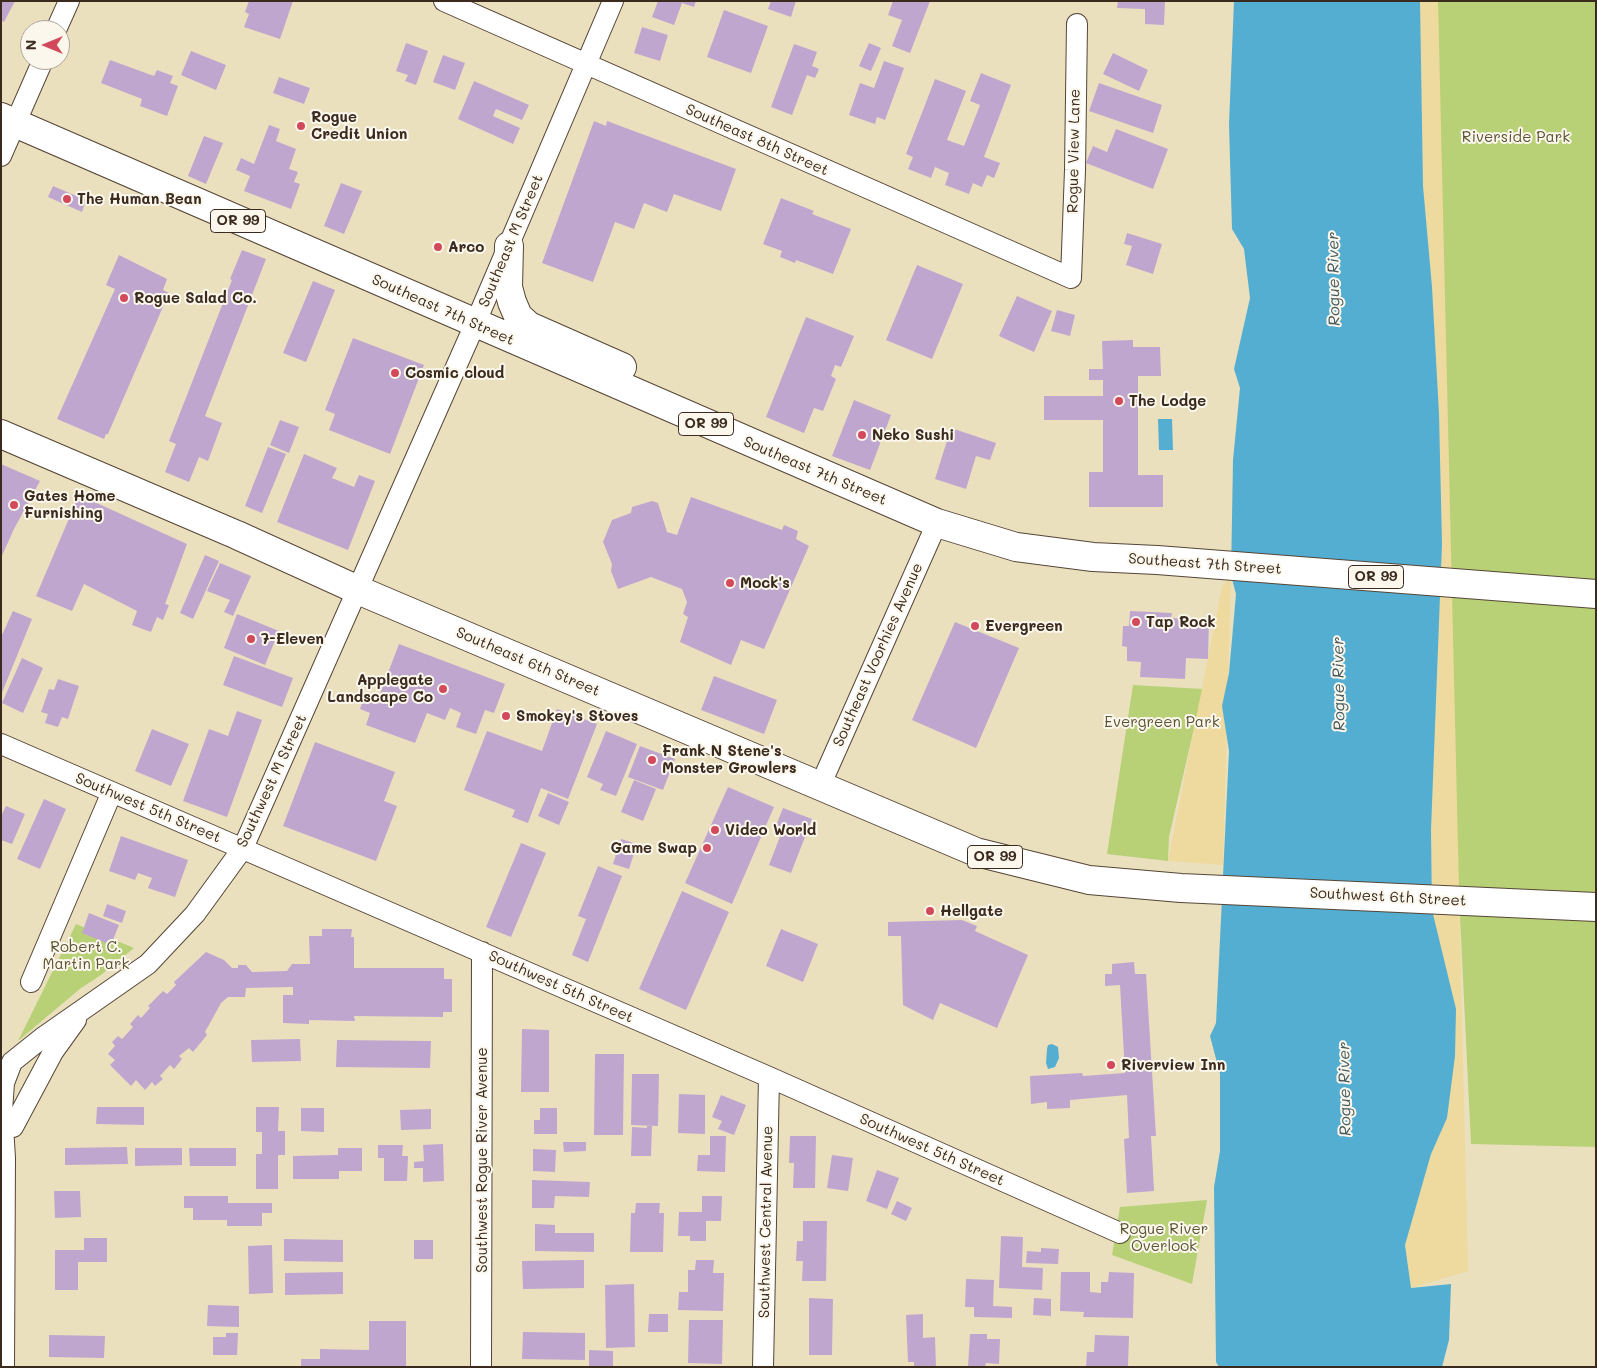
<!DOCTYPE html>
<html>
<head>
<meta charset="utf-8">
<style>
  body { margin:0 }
  #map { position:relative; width:1597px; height:1368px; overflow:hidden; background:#ebe0be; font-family:Mali,sans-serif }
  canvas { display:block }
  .frame { position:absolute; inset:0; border:2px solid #3b2a1e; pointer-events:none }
  .north { position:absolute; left:20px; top:20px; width:50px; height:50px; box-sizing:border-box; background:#fbf7ec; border:1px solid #aea59a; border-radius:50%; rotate:270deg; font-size:14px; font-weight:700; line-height:20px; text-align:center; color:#3b2a1e }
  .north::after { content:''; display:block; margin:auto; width:18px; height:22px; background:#d1495b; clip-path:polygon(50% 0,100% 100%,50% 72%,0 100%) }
</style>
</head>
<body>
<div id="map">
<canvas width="1597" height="1368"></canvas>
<div class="frame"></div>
<div class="north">N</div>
</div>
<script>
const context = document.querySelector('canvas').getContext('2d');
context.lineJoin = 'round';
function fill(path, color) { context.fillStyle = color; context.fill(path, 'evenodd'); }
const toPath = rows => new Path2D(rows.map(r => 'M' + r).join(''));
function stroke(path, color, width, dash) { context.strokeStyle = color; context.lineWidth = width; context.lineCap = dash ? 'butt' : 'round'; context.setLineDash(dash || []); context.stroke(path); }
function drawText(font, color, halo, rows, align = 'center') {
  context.font = font + ' Mali,sans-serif'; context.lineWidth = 4; context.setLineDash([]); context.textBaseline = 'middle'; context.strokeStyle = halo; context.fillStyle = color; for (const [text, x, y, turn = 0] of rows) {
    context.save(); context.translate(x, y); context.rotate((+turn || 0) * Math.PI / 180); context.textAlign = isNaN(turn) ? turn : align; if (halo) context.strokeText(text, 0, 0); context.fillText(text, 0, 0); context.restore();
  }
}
fill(toPath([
  [1435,1,1596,1,1596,1147,1471,1144,1442,544],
  [1133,685,1203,689,1169,837,1168,861,1107,854],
  [76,924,134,948,101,975,81,988,18,1041],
  [1207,1200,1192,1284,1112,1255,1120,1207]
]), '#b8d176');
fill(toPath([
  [1414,1,1438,1,1468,1271,1411,1288,1405,1245,1456,1028,1432,910,1427,553],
  [1231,575,1223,865,1168,861,1222,587]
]), '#eeda9e');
fill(toPath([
  [1234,1,1420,1,1423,186,1432,287,1439,414,1442,544,1431,830,1432,910,1456,1009,1455,1056,1447,1118,1431,1154,1405,1245,1411,1288,1451,1284,1449,1340,1442,1367,1219,1367,1216,1362,1214,1187,1220,1151,1220,1074,1210,1036,1216,1023,1229,751,1222,706,1229,673,1236,594,1231,575,1233,460,1240,388,1234,369,1250,298,1244,249,1232,229,1229,124],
  [1158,419,1172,419,1173,450,1159,450],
  [1052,1044,1058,1047,1059,1058,1055,1067,1048,1069,1046,1063,1047,1049,1048,1045]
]), '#54aed2');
fill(toPath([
  [1,1,15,1,4,22,1,20],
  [249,1,293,1,280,39,244,27,249,14,245,12],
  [658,1,696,1,694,7,682,3,674,25,652,17],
  [771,1,796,1,791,17,768,9],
  [893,1,930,1,910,53,892,46,902,20,888,15],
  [1118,1,1165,1,1164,25,1145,24,1145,9,1117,8],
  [724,10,768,26,751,73,707,57],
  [642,27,668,35,660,61,634,53],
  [406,43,428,51,416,85,405,81,408,75,396,71],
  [869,43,881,48,871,71,859,66],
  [794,44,817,52,812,66,819,69,815,78,807,75,792,115,771,107],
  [191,51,226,65,216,90,181,75],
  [1113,53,1148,70,1139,91,1103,74],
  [443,55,465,63,455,90,433,82],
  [110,60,154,76,157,70,173,76,170,83,178,86,167,116,140,106,142,99,101,83],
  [884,61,904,68,885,120,877,117,875,124,849,115,860,83,874,88],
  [981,73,1011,85,984,157,1000,163,994,178,987,175,982,187,973,183,969,194,945,185,949,173,935,167,931,178,908,169,913,157,906,154,935,79,966,91,947,140,964,146,980,105,970,101],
  [279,77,310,88,304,104,273,93],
  [474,81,529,105,522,120,496,109,493,116,520,128,513,144,458,119],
  [1099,83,1162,105,1153,133,1089,111],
  [594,121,606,126,607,121,736,169,721,211,674,194,667,212,644,203,634,229,615,222,593,282,542,263],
  [269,125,280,129,276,141,296,149,289,169,298,172,294,182,300,184,291,209,244,191,250,176,236,170,241,158,254,164],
  [1116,129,1168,149,1153,189,1086,163,1093,146,1107,152],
  [204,136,223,143,206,184,188,176],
  [341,183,362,191,344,234,324,226],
  [53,186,86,200,82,212,48,197],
  [781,198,814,211,812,214,851,229,833,274,796,260,795,263,780,257,782,251,763,244],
  [1127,233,1162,244,1153,274,1126,265,1132,246,1124,244],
  [242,250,266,259,205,416,222,423,208,461,199,457,189,482,165,472,176,444,169,441,232,280,230,279],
  [119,255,167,279,163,290,169,293,108,434,106,434,104,439,57,419,115,289,106,285],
  [917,265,963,284,932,359,886,340],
  [313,281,335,290,306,362,283,353],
  [1017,296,1052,311,1034,352,999,336],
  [1057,310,1075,315,1070,336,1051,331],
  [806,317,854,336,841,367,835,365,831,376,836,379,823,411,814,408,804,433,766,417],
  [353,338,424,365,390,454,329,430,335,414,325,410],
  [1133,340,1133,347,1160,347,1161,376,1138,376,1138,475,1163,475,1163,507,1089,507,1089,472,1103,472,1103,420,1044,420,1044,396,1103,396,1103,380,1089,380,1089,369,1103,369,1102,341],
  [854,400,891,415,870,470,832,456],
  [280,420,299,427,289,453,270,445],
  [951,428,996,443,990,460,976,456,966,489,935,479],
  [268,447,286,454,262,513,245,506],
  [304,454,337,468,332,478,354,487,359,475,375,481,348,550,277,522],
  [1,464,40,481,14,529,1,558],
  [79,495,187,544,165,604,169,605,163,620,157,617,151,632,132,625,137,611,84,584,72,611,36,596],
  [691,497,782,530,784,525,798,531,796,539,809,546,764,649,741,640,731,665,680,642,688,617,683,614,687,602,682,589,651,577,618,589,611,571,612,564,603,542,612,520,631,513,632,507,652,501,658,503,667,532,677,535],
  [205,555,219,561,193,619,180,613],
  [220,563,251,576,233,616,224,612,230,600,207,591],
  [13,611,32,619,1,695,1,637],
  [1130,611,1172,613,1171,618,1209,620,1208,659,1186,658,1185,679,1140,677,1141,662,1127,661,1127,647,1122,646,1123,626,1129,626],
  [237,614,279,631,265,665,224,648],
  [955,622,1019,648,976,748,912,720],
  [399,644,505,684,494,713,485,710,476,734,456,727,461,713,450,708,445,720,427,713,415,743,366,725,370,713,360,709,365,694,378,699],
  [234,656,293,678,282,707,223,685],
  [22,658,43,668,23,713,2,703],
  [714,676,777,700,764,734,701,710],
  [58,679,79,686,68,719,62,717,58,727,45,723,48,714,41,712,49,689,54,690],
  [557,709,597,724,568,799,541,788,528,823,512,817,515,810,464,790,487,731,542,751],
  [237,711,262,720,227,817,183,801,209,729,228,736],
  [152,729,189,744,171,786,135,771],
  [606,731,637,744,616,796,600,790,603,784,587,777],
  [315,742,395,772,384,801,397,806,376,861,283,826],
  [640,746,675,759,663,790,628,777],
  [634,780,656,789,643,821,621,812],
  [728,787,774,807,732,904,685,883],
  [548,793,569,802,559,825,538,816],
  [44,799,66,809,40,869,17,859],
  [6,806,25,814,12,844,1,840,1,816],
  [783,808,812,819,791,873,769,865,781,834,774,831],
  [121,836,188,860,175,897,148,888,152,878,138,873,135,880,109,871],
  [621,839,637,844,629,869,613,864],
  [521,843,546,853,511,937,486,927],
  [598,866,622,876,588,962,572,955,586,919,578,916],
  [682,891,729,912,686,1010,639,989],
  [107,904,126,911,122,923,103,916],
  [89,913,119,925,111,945,82,933],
  [962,920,977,926,975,931,1028,955,997,1028,940,1003,933,1020,903,1005,901,936,888,936,888,922],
  [322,929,352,929,351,937,354,937,354,968,444,968,444,979,452,979,452,1012,443,1012,443,1017,354,1016,355,1021,309,1020,309,1024,283,1023,283,995,293,995,293,987,246,988,245,997,228,997,221,1003,205,1032,207,1035,193,1052,189,1048,179,1056,182,1059,174,1069,170,1065,160,1076,163,1079,155,1086,152,1082,145,1090,136,1080,131,1086,110,1065,115,1060,108,1054,115,1046,112,1042,118,1036,122,1039,133,1027,130,1024,138,1015,141,1018,150,1008,148,1006,163,991,167,994,176,985,174,982,206,952,224,960,232,968,238,968,238,965,246,965,252,972,287,971,292,964,310,964,309,936,322,936],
  [781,929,818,944,803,982,766,966],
  [1134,962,1135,974,1146,974,1156,1136,1151,1136,1154,1191,1127,1193,1124,1139,1129,1138,1127,1095,1070,1100,1070,1108,1047,1109,1047,1102,1031,1104,1030,1076,1082,1073,1083,1076,1125,1073,1120,985,1105,986,1105,974,1112,974,1112,964],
  [522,1029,549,1030,549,1092,521,1092],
  [300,1039,301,1061,252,1062,251,1040],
  [337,1040,431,1041,430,1068,336,1067],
  [595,1054,624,1054,623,1135,594,1135],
  [632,1074,659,1074,658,1126,631,1125],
  [679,1094,705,1095,705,1134,678,1133],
  [721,1095,746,1105,734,1135,718,1129,722,1121,712,1117],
  [97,1107,144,1107,144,1125,96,1124],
  [256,1107,279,1107,278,1131,285,1131,285,1155,278,1155,278,1189,256,1189,256,1154,262,1154,262,1132,256,1132],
  [301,1108,324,1108,324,1132,301,1131],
  [540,1108,557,1108,557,1134,534,1134,534,1120,540,1120],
  [431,1109,431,1129,401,1130,400,1110],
  [647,1126,652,1126,651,1156,631,1156,632,1127,647,1128],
  [710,1136,726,1136,725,1172,697,1171,698,1155,710,1155],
  [790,1136,816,1136,815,1188,793,1188,794,1163,789,1163],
  [563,1142,586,1142,586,1151,564,1152],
  [443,1144,444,1181,423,1182,423,1168,414,1168,414,1162,424,1161,423,1145],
  [378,1145,403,1145,402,1156,408,1156,407,1181,384,1181,384,1158,378,1158],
  [127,1147,128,1164,65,1165,65,1148],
  [135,1148,182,1148,182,1165,135,1166],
  [189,1148,236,1148,236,1166,190,1166],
  [338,1148,362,1148,362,1171,339,1171,339,1179,293,1179,293,1156,338,1155],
  [533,1149,556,1150,555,1172,533,1171],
  [832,1155,853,1158,848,1191,827,1188],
  [877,1170,899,1178,887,1209,866,1201],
  [532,1180,590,1182,589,1197,555,1196,554,1208,532,1208],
  [54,1191,80,1191,81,1217,55,1218],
  [184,1196,228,1196,228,1203,272,1203,272,1213,262,1213,262,1226,227,1226,227,1220,193,1220,193,1208,184,1208],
  [702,1196,722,1196,721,1221,706,1221,706,1241,690,1241,690,1236,678,1236,679,1212,702,1212],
  [897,1201,912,1208,906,1221,891,1214],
  [636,1203,660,1203,659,1213,664,1213,663,1252,630,1252,631,1213,635,1213],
  [803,1221,827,1221,826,1281,802,1281,803,1261,796,1261,797,1241,803,1241],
  [535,1224,555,1225,555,1233,594,1233,594,1252,535,1251],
  [1001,1236,1023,1237,1022,1267,1043,1268,1042,1290,999,1288],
  [84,1238,107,1238,107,1262,78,1262,78,1290,55,1290,55,1250,84,1250],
  [284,1239,343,1240,343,1262,284,1261],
  [414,1240,433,1240,433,1259,414,1259],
  [272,1245,273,1293,249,1294,248,1246],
  [1041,1248,1059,1249,1058,1264,1026,1263,1027,1251,1041,1252],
  [584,1260,584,1288,523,1289,522,1261],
  [696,1260,714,1260,713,1273,724,1273,723,1311,678,1310,679,1292,688,1292,688,1270,695,1270],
  [343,1272,343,1294,285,1295,285,1273],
  [1061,1272,1090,1272,1090,1292,1101,1293,1101,1282,1108,1282,1109,1272,1134,1273,1133,1318,1083,1317,1084,1312,1060,1311],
  [966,1279,994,1280,993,1306,1012,1307,1012,1318,974,1317,974,1307,965,1307],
  [634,1284,635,1347,606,1348,605,1285],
  [809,1298,833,1299,832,1355,809,1355],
  [1034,1298,1051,1299,1051,1316,1033,1315],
  [208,1305,239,1306,239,1327,207,1326],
  [649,1314,668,1314,668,1332,648,1332],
  [923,1314,923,1338,935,1337,936,1367,914,1367,914,1362,908,1362,906,1315],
  [689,1320,723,1320,722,1364,688,1363],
  [369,1321,406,1321,406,1367,301,1367,301,1359,320,1359,320,1349,369,1350],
  [523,1332,585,1333,585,1360,522,1359],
  [226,1333,238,1333,237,1355,213,1355,213,1337,226,1337],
  [970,1334,987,1334,987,1339,1000,1339,999,1364,986,1363,985,1367,968,1367],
  [49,1335,105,1336,104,1358,49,1357],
  [1095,1335,1129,1336,1128,1367,1086,1367,1087,1352,1094,1352],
  [589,1350,613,1351,613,1367,589,1367]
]), '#bfa6cf');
const minor = toPath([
  [444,1,1071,278,1075,170,1077,24],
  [56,30,69,1],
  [1,156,43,60],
  [1,744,769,1077,1120,1233],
  [820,786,937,523],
  [31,982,112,792],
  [12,1062,42,1038,148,964,195,914,243,848,475,324,613,1],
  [13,1127,53,1052,76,1020],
  [4,1367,5,1158,2,1111,4,1083,12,1062],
  [481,1367,482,952],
  [763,1367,769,1077]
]);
const highway = toPath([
  [1,117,937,523,1016,547,1093,557,1157,560,1596,594],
  [509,246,508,287,512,302,518,316,529,326,622,367],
  [1,434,237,535,358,590,976,852,1089,880,1181,888,1596,907]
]);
stroke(minor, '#554536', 22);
stroke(highway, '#554536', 30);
stroke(minor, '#fff', 20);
stroke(highway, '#fff', 28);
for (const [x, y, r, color] of [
  [301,126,5,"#d1495b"],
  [67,199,5,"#d1495b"],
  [438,247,5,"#d1495b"],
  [124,298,5,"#d1495b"],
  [395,373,5,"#d1495b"],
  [1119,401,5,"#d1495b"],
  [862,435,5,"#d1495b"],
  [14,505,5,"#d1495b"],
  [730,583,5,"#d1495b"],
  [1136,622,5,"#d1495b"],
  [975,626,5,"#d1495b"],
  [251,639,5,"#d1495b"],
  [443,689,5,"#d1495b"],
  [506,716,5,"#d1495b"],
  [652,760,5,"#d1495b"],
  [715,830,5,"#d1495b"],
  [707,848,5,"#d1495b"],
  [930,911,5,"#d1495b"],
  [1111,1065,5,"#d1495b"]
]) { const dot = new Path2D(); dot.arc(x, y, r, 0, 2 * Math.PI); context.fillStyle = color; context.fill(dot); stroke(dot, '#fbf7ec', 2); }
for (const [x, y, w] of [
  [238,221,55],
  [706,424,55],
  [1376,577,55],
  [995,857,55]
]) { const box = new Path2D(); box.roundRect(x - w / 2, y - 11.5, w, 23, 4); context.fillStyle = '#fbf7ec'; context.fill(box); stroke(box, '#3b2a1e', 1); }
drawText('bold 14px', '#3b2a1e', null, [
  ["OR 99",238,221],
  ["OR 99",706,424],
  ["OR 99",1376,577],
  ["OR 99",995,857]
]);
drawText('bold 15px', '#3b2a1e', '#fbf7ec', [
  ["Rogue",311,117],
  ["Credit Union",311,134],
  ["The Human Bean",77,199],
  ["Arco",448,247],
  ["Rogue Salad Co.",134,298],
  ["Cosmic cloud",405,373],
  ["The Lodge",1129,401],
  ["Neko Sushi",872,435],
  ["Gates Home",24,496],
  ["Furnishing",24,513],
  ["Mock's",740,583],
  ["Tap Rock",1146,622],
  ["Evergreen",985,626],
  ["7-Eleven",261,639],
  ["Applegate",433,680,"right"],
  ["Landscape Co",433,697,"right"],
  ["Smokey's Stoves",516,716],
  ["Frank N Stene's",662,751],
  ["Monster Growlers",662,768],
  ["Video World",725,830],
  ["Game Swap",697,848,"right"],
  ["Hellgate",940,911],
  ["Riverview Inn",1121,1065]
], 'left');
drawText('15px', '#5a5434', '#fbf7ec', [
  ["Riverside Park",1516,137],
  ["Evergreen Park",1162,722],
  ["Robert C.",86,947],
  ["Martin Park",86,964],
  ["Rogue River",1164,1229],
  ["Overlook",1164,1246]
]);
drawText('15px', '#3b2a1e', '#fbf7ec', [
  ["Southeast 8th Street",757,140,24],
  ["Rogue View Lane",1074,151,-89],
  ["Southeast M Street",511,241,-67],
  ["Southeast 7th Street",443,310,24],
  ["Southeast 7th Street",815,471,23],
  ["Southeast 7th Street",1205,564,4],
  ["Southeast Voorhies Avenue",878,655,-66],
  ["Southeast 6th Street",528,662,23],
  ["Southwest M Street",272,781,-65],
  ["Southwest 5th Street",148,808,23],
  ["Southwest 6th Street",1388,897,3],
  ["Southwest 5th Street",561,987,24],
  ["Southwest 5th Street",932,1150,24],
  ["Southwest Rogue River Avenue",482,1160,-90],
  ["Southwest Central Avenue",766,1222,-89]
]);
drawText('italic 16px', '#44585d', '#fbf7ec', [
  ["Rogue River",1334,279,-91],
  ["Rogue River",1339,684,-91],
  ["Rogue River",1345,1089,-91]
]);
</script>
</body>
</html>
